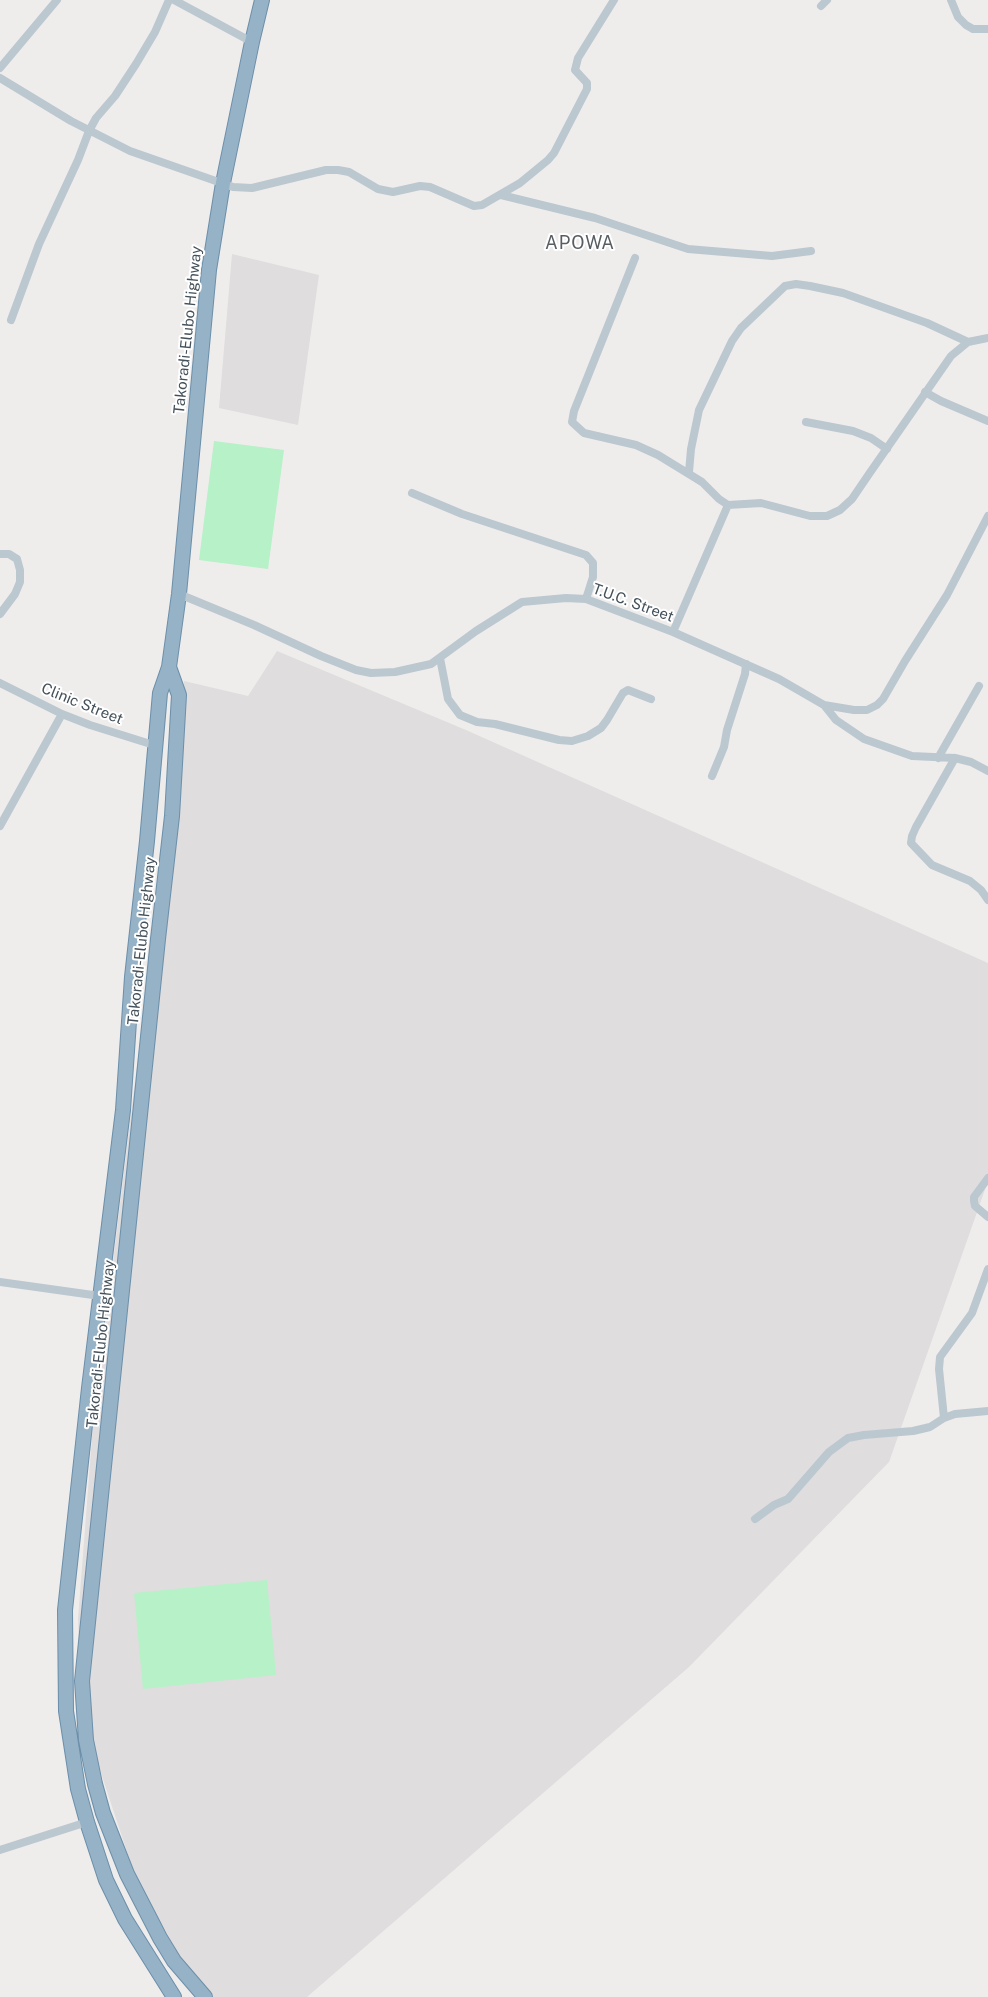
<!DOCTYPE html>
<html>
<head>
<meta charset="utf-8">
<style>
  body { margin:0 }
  canvas { display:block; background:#efecec }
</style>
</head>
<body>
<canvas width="988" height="1997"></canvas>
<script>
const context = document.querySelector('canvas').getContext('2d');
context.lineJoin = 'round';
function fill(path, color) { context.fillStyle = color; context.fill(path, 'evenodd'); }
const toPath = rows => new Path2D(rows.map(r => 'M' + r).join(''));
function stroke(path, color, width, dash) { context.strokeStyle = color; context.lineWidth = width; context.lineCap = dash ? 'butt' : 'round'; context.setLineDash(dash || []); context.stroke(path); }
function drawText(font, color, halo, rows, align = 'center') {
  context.font = font + ' "Public Sans",sans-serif'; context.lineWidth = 4; context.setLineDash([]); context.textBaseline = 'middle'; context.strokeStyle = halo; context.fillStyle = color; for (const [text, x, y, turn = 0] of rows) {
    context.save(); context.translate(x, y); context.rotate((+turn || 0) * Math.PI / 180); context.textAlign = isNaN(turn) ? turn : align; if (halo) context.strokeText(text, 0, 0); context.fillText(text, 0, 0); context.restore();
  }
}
fill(toPath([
  [232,254,319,275,298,425,219,408],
  [277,651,466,730,988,963,988,1181,889,1462,689,1667,307,1997,210,1997,193,1979,136,1879,98,1764,81,1699,78,1619,93,1425,184,681,248,696]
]), '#e0ddde');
fill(toPath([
  [214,441,284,450,268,569,199,560],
  [267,1580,276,1675,143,1689,134,1593]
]), '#b6f1c8');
const trunk = toPath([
  [169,667,179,695,172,816,158,939,82,1681,86,1740,95,1784,103,1813,127,1874,160,1938,174,1961,205,1997],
  [174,1997,125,1919,106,1880,87,1822,78,1789,66,1711,65,1610,89,1388,123,1110,132,977,147,841,160,693,169,667,179,594,209,270,223,183,252,42,262,0]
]);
stroke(trunk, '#6c8faa', 16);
stroke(toPath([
  [174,0,252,42],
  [951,0,958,17,966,25,973,29,988,29],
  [821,6,827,0],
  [0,68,57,0],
  [0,78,71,121,130,151,233,187,252,188,326,170,338,170,349,172,378,189,393,192,420,186,430,187,474,206,482,205,520,183,548,160,554,153,587,89,587,83,575,70,578,58,614,0],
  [501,195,595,218,688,249,772,256,811,251],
  [635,258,574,411,572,422,584,433,636,445,658,455,702,482,719,499,728,505,761,503,810,516,827,516,840,510,852,499,869,474,951,356,968,342,988,338],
  [11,320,39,244,78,160,89,131,96,118,115,96,136,64,155,32,169,0],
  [925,392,941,401,988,421],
  [806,422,853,431,871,438,887,449],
  [689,472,691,449,699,410,732,341,741,328,785,286,796,284,810,286,843,293,927,323,968,342],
  [412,493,462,514,586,555,593,563,593,577,586,599],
  [0,554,9,554,17,559,20,570,20,582,15,594,0,614],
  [179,594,254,625,321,656,356,670,371,673,395,672,431,664,476,631,522,602,566,598,586,599,673,632,779,679,824,705,836,720,864,739,912,756,955,758,971,762,988,771],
  [673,632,728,505],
  [440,658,448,699,460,715,477,722,495,724,559,740,572,741,588,736,601,728,607,720,623,693,628,690,651,699],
  [0,683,62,714,90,725,157,746],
  [824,705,854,710,867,710,877,705,883,699,905,661,947,595,988,516],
  [938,758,979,686],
  [955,758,916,827,912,836,911,843,932,865,970,881,981,890,988,900],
  [712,776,724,747,727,730,745,674,746,664],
  [0,826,62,714],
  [988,1178,974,1197,974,1201,975,1206,988,1217],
  [0,1282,100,1296],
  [944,1418,939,1369,940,1357,972,1313,988,1269],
  [755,1519,774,1505,788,1499,829,1452,848,1438,864,1435,913,1431,930,1427,944,1418,955,1414,988,1411],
  [0,1850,87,1822]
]), '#bcc8d0', 8);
stroke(trunk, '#95b2c6', 14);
drawText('15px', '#44515a', '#fff', [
  ["Takoradi-Elubo Highway",188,330,-84],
  ["T.U.C. Street",633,603,20],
  ["Clinic Street",82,704,22],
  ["Takoradi-Elubo Highway",142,941,-84],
  ["Takoradi-Elubo Highway",101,1344,-84]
]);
context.letterSpacing = '1px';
drawText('18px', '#585d61', '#fff', [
  ["APOWA",580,243]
]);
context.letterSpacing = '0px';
</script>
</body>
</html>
